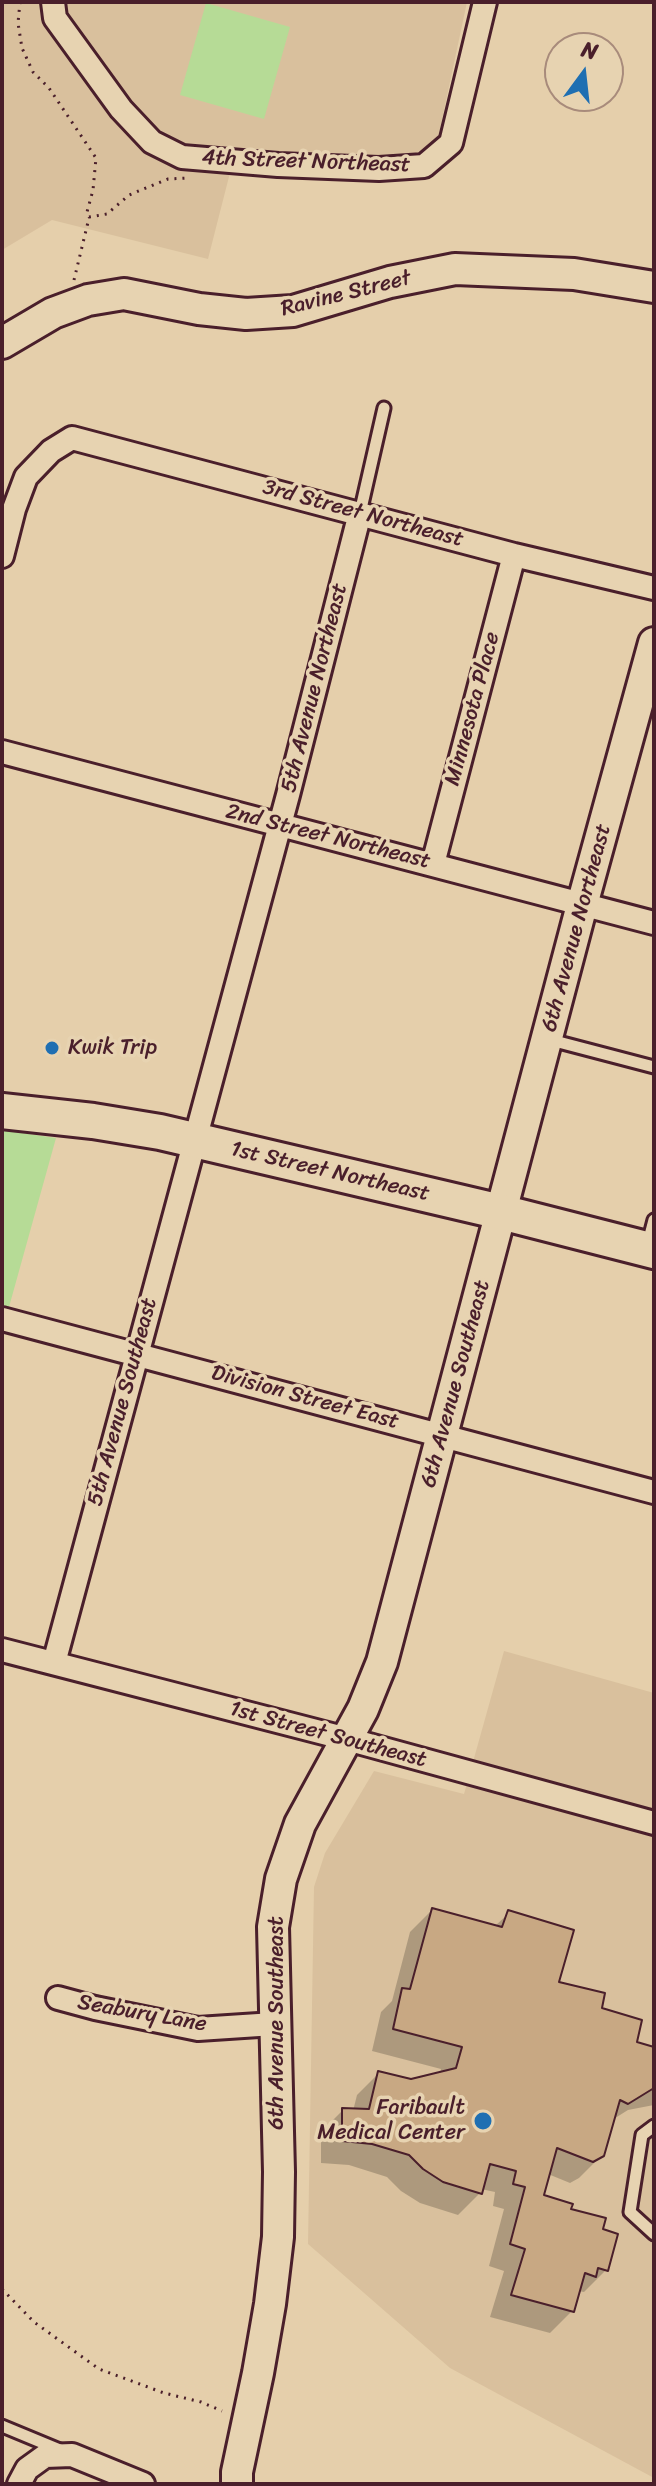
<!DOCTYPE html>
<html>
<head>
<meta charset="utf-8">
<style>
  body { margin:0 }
  #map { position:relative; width:656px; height:2486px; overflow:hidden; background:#e5cfab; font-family:Sriracha,sans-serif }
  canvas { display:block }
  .frame { position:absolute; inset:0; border:4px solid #4a1f2b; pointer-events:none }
  .north { position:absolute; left:544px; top:32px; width:80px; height:80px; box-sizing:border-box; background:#e7d3b1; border:2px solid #a88b7b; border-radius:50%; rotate:15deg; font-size:22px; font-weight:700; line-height:32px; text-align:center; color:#4a1f2b }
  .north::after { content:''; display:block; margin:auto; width:28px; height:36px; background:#1f6fb2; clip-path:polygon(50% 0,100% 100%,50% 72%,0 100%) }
</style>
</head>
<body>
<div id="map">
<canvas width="656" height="2486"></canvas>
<div class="frame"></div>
<div class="north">N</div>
</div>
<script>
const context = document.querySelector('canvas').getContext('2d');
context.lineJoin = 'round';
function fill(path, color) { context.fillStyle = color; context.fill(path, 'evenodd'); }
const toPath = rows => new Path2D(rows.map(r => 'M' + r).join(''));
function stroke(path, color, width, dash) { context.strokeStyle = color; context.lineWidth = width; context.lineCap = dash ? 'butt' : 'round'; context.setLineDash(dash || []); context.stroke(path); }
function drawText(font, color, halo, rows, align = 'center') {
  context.font = font + ' Sriracha,sans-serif'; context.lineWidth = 7; context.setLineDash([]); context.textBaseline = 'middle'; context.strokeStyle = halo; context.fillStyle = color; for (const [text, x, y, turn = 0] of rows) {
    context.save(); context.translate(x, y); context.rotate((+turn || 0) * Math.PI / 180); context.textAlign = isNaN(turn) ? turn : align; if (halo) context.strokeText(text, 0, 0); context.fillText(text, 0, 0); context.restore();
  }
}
fill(toPath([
  [2,2,467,2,437,143,424,166,233,161,208,259,52,220,2,250],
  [504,1651,654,1693,654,2478,450,2368,308,2244,314,1887,325,1853,374,1771,464,1794]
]), '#d9c09d');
fill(toPath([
  [206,3,290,27,264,119,180,95],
  [2,1130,56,1138,9,1307,2,1305]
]), '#b6db96');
fill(toPath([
  [432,1910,494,1927,509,1913,556,1983,599,2010,635,2044,654,2049,654,2105,628,2110,612,2120,602,2155,579,2178,570,2183,548,2174,542,2196,601,2231,606,2270,584,2292,578,2291,572,2311,550,2333,490,2317,504,2271,489,2266,504,2209,493,2206,495,2192,481,2189,480,2193,458,2215,420,2203,401,2191,387,2177,349,2165,321,2163,321,2132,343,2110,353,2111,357,2095,379,2073,411,2081,440,2074,441,2069,372,2051,381,2012,392,2001,410,1932]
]), '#0003');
const building = toPath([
  [432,1908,502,1927,508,1910,574,1930,559,1982,605,1993,602,2008,642,2020,637,2042,654,2047,654,2088,628,2104,620,2100,604,2156,593,2162,557,2148,544,2195,573,2204,571,2209,606,2218,603,2229,618,2234,608,2271,598,2268,596,2277,585,2273,574,2312,511,2295,525,2249,510,2244,525,2187,513,2184,516,2171,490,2164,482,2194,443,2182,423,2169,409,2155,372,2144,342,2141,342,2108,369,2109,378,2071,411,2079,456,2068,462,2047,393,2029,402,1988,410,1989,432,1908]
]);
fill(building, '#c8a883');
stroke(building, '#4a1f2b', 2);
const lane = toPath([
  [360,513,384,408],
  [547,1039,654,1067],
  [647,1247,654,1220],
  [654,2126,642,2135,630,2212,654,2234],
  [2,2426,60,2450]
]);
const street = toPath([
  [53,2,55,18,121,109,152,142,182,157,278,165,379,169,424,166,451,143,485,2],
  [2,556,14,509,26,477,51,451,72,438,514,555,654,588],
  [2,752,654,923],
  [433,864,514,555],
  [2,1319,654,1492],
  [2,1650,347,1739,654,1823],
  [54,1663,288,795,360,513],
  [58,1998,95,2008,198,2029,274,2024],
  [19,2484,27,2469,45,2456,72,2455,143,2484]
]);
const secondary = toPath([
  [2,343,53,313,88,300,124,294,199,309,246,314,293,311,390,282,455,269,574,274,654,287],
  [237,2484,237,2472,258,2373,270,2304,278,2237,279,2172,273,1927,281,1879,300,1824,363,1709,382,1662,582,905,654,643]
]);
const primary = toPath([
  [2,1111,93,1121,160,1132,501,1212,654,1251]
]);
stroke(lane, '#4a1f2b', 17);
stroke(street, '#4a1f2b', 28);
stroke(secondary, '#4a1f2b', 36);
stroke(primary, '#4a1f2b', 40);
stroke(toPath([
  [20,2,18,23,22,48,33,72,49,88,96,158,93,190,87,212,89,217,107,214,129,195,168,179,187,178],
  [74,280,89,218],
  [2,2289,34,2322,99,2369,164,2393,201,2402,222,2411]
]), '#4a1f2b', 3, [2, 6]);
stroke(lane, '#e7d3b1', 11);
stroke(street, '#e7d3b1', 22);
stroke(secondary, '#e7d3b1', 30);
stroke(primary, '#e7d3b1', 34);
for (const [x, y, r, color] of [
  [52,1048,8,"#1f6fb2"],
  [483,2121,10,"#1f6fb2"]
]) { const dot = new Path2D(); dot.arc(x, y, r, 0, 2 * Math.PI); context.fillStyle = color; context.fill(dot); stroke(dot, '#e7d3b1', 3); }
drawText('22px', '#4a1f2b', '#e7d3b1', [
  ["4th Street Northeast",306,162,2],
  ["Ravine Street",346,294,-14],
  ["3rd Street Northeast",363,514,15],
  ["5th Avenue Northeast",315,688,-76],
  ["Minnesota Place",473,709,-75],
  ["2nd Street Northeast",328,837,14],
  ["6th Avenue Northeast",577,928,-75],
  ["1st Street Northeast",330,1172,13],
  ["6th Avenue Southeast",456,1384,-75],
  ["Division Street East",305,1398,15],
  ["5th Avenue Southeast",123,1402,-75],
  ["1st Street Southeast",328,1735,15],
  ["Seabury Lane",142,2014,10],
  ["6th Avenue Southeast",277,2023,-90]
]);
drawText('22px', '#4a1f2b', '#e7d3b1', [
  ["Kwik Trip",68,1048],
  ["Faribault",465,2108,"right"],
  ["Medical Center",465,2133,"right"]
], 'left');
</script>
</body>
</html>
